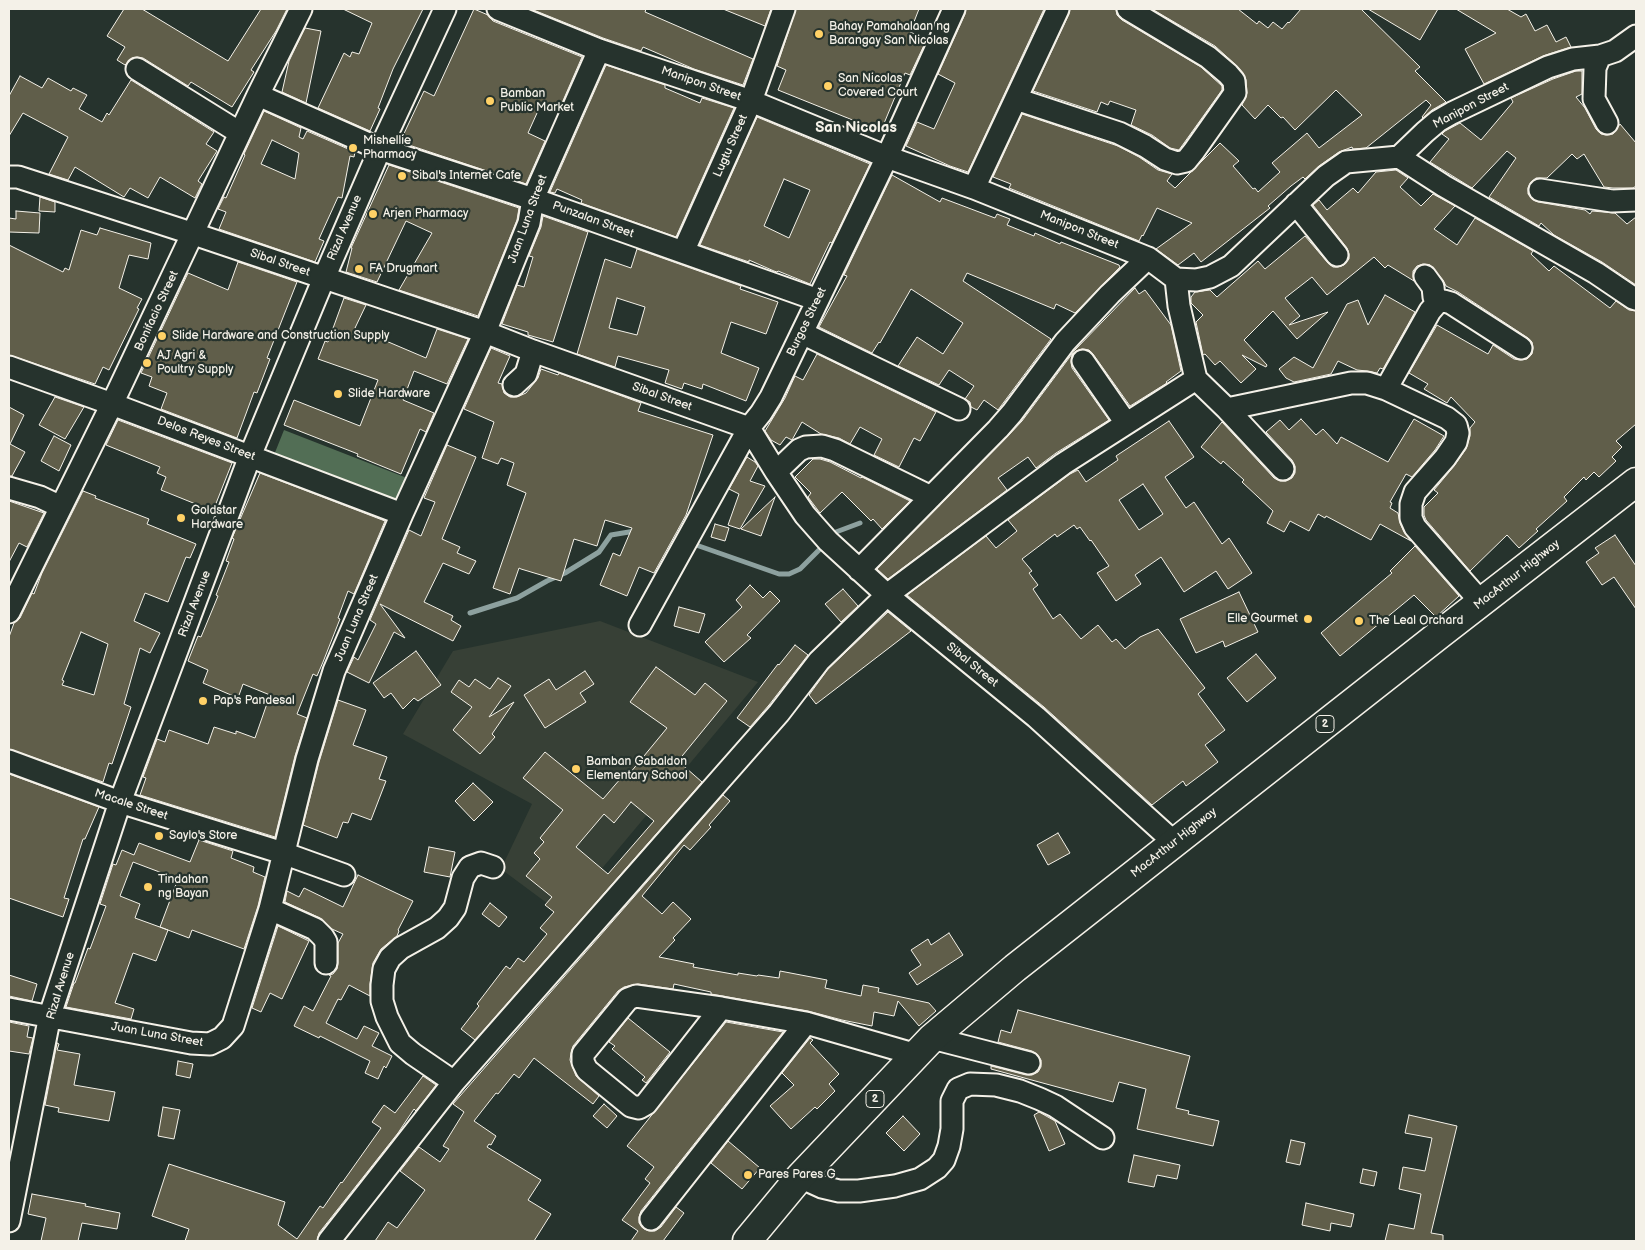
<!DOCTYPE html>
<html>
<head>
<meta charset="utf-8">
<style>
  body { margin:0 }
  #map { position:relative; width:1645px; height:1250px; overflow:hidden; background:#26332d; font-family:"Balsamiq Sans",sans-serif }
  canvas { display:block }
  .frame { position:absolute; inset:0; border:10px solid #f4f1e8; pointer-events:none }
</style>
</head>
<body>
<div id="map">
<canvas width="1645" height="1250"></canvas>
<div class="frame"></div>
</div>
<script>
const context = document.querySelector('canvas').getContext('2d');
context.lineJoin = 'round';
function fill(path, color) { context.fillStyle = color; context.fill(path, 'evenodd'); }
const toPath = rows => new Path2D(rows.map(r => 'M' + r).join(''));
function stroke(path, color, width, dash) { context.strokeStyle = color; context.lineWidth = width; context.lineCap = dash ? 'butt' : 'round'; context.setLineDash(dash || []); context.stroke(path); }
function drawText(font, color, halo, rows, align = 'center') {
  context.font = font + ' "Balsamiq Sans",sans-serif'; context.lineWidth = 4.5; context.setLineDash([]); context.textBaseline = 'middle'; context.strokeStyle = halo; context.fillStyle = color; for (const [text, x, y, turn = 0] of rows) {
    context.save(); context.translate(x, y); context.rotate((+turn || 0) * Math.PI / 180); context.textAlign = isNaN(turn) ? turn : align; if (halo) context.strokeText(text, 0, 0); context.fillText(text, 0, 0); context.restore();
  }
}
fill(toPath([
  [600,621,758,682,563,915,501,869,532,804,403,734,453,651]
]), '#374036');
fill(toPath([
  [284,430,407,478,397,503,274,455]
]), '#526e55');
stroke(toPath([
  [832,536,836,532,860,523],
  [699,546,779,574,789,574,800,569,821,548],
  [470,613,517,598,547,581,565,573,599,552,611,535,635,531]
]), '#8da19f', 5);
const building = toPath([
  [124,9,142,9,228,61,261,9,287,9,276,31,251,70,254,72,232,107,191,82,188,86,143,58,137,57,132,58,125,65,117,60,125,47,107,36,124,9],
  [343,9,423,9,393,69,378,108,380,109,370,131,318,108,344,53,350,57,352,52,359,54,372,23,343,9],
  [474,9,488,15,493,21,582,57,559,110,542,102,528,133,545,141,526,184,400,142,424,91,434,96,474,9],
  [531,9,646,9,645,12,753,59,743,85,694,69,643,47,641,51,603,38,531,9],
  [723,9,771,9,765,26,723,9],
  [796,9,919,9,910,32,927,39,910,75,905,73,880,133,864,127,865,125,778,90,786,70,777,66,796,9],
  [966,9,1044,9,968,172,950,166,906,146,917,122,934,129,955,83,938,74,965,14,966,9],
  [1070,9,1116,9,1117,15,1122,20,1201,67,1222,86,1222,90,1179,150,1170,148,1152,135,1131,125,1136,110,1110,101,1108,105,1101,102,1097,112,1033,91,1069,14,1070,9],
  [1152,9,1238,9,1257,24,1259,21,1268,28,1273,22,1282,29,1288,22,1289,23,1301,9,1361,9,1420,67,1415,71,1446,102,1432,110,1423,118,1422,117,1431,105,1426,100,1366,148,1353,149,1352,147,1339,152,1319,166,1305,179,1303,177,1291,186,1268,206,1270,208,1201,262,1194,253,1178,265,1156,249,1192,223,1157,208,1143,236,1142,235,1139,241,1009,188,1011,184,993,177,1022,114,1118,146,1139,157,1158,170,1172,174,1167,181,1175,188,1220,143,1239,161,1233,166,1253,189,1255,188,1258,192,1280,172,1272,163,1307,133,1319,148,1362,115,1336,90,1295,130,1283,117,1281,118,1268,105,1255,119,1242,105,1247,93,1246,80,1243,73,1237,66,1215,46,1152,9],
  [1368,9,1438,9,1420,40,1368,9],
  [1456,9,1507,9,1521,17,1526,14,1535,31,1547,25,1556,42,1566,37,1571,47,1543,56,1484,84,1465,49,1496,33,1456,9],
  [305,28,321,31,306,103,282,92,289,61,305,28],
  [606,65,665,85,665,88,700,103,702,98,734,108,676,237,581,203,582,200,557,189,555,193,550,192,606,65],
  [1576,71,1582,71,1582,94,1576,97,1585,108,1596,129,1601,134,1607,135,1613,134,1620,124,1636,143,1636,186,1633,188,1613,188,1604,187,1584,154,1577,159,1572,154,1547,178,1536,178,1531,182,1528,188,1528,194,1532,199,1538,202,1585,210,1590,214,1592,211,1615,213,1627,224,1636,217,1636,285,1602,262,1554,235,1541,223,1539,226,1489,197,1516,158,1507,151,1472,188,1430,162,1449,139,1442,134,1445,131,1460,123,1481,140,1513,102,1511,98,1553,79,1576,71],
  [20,76,42,88,48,78,71,91,73,88,87,95,79,109,102,122,107,113,109,115,131,80,214,132,206,144,217,151,198,181,202,184,195,198,160,177,148,198,130,188,124,197,75,167,68,180,49,174,68,137,23,113,9,136,9,96,20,76],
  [264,111,301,128,299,137,303,139,307,131,355,152,354,157,350,156,342,198,338,197,323,230,319,239,324,241,315,262,219,229,226,212,218,209,224,197,226,198,245,155,244,154,264,111],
  [272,140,299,153,295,179,261,164,272,140],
  [757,117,870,164,832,243,830,242,810,284,778,271,777,272,774,271,749,260,749,262,700,245,757,117],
  [784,179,810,190,789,238,764,226,784,179],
  [389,165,519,208,517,220,478,316,399,290,432,233,406,221,377,282,346,272,352,248,351,248,389,165],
  [1396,170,1408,178,1400,187,1421,206,1433,194,1455,206,1434,229,1457,245,1475,218,1533,251,1531,254,1549,271,1554,266,1610,308,1616,301,1629,310,1636,311,1636,424,1616,441,1622,447,1612,457,1616,461,1599,477,1594,472,1586,480,1584,477,1564,497,1567,501,1536,529,1538,531,1519,548,1507,535,1470,571,1426,520,1424,515,1424,507,1438,493,1434,490,1454,466,1466,449,1470,436,1470,428,1475,422,1451,397,1447,403,1424,389,1428,384,1409,373,1437,325,1488,354,1493,345,1514,359,1520,360,1527,359,1532,354,1533,348,1532,342,1528,338,1458,292,1446,286,1443,280,1430,265,1423,264,1417,266,1413,271,1413,277,1414,281,1388,265,1385,268,1374,257,1327,295,1312,277,1285,298,1300,316,1289,325,1328,312,1297,339,1273,311,1244,340,1267,365,1266,367,1242,355,1256,369,1241,383,1220,361,1215,365,1205,354,1203,355,1196,322,1203,315,1191,303,1191,297,1195,292,1210,290,1217,297,1258,261,1265,269,1305,236,1328,263,1333,267,1338,267,1344,265,1349,259,1349,254,1347,248,1313,205,1319,200,1327,210,1353,188,1358,193,1376,172,1396,170],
  [892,175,940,202,942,198,995,218,997,214,1010,219,1007,225,1034,236,1035,233,1060,244,1061,242,1119,265,1120,267,1075,313,1056,304,1054,309,967,273,963,281,1051,339,998,410,984,400,977,410,971,407,970,402,965,399,974,386,949,370,939,385,898,366,917,337,943,354,963,323,911,289,880,343,879,342,872,353,819,327,847,276,844,275,892,175],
  [40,197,55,202,55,212,39,211,40,197],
  [16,211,40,213,39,233,9,232,9,218,16,219,16,211],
  [543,216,588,232,553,342,528,335,528,332,502,324,517,285,524,287,533,257,529,256,541,227,543,216],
  [100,228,151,243,148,259,129,255,119,288,142,299,137,308,139,309,109,370,103,367,95,384,9,355,9,245,63,272,65,268,69,270,81,230,97,235,100,228],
  [637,249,741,286,740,289,778,302,766,334,731,322,721,353,759,368,746,401,703,384,702,389,684,383,682,389,665,383,669,370,618,356,615,367,577,354,605,259,631,268,637,249],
  [617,298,645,307,637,335,609,328,617,298],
  [238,262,297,282,267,358,270,359,257,393,254,392,237,438,161,409,167,393,149,386,152,377,141,373,188,273,228,290,238,262],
  [1135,288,1139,294,1145,290,1171,325,1181,371,1166,382,1167,383,1130,406,1093,354,1089,350,1082,349,1076,351,1072,355,1071,362,1072,368,1109,420,1056,453,1036,468,1028,457,998,478,1007,490,888,579,877,569,1007,437,1022,421,1075,350,1135,288],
  [1385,295,1415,312,1383,369,1380,368,1377,373,1367,371,1357,370,1338,361,1331,374,1294,382,1286,378,1279,369,1294,357,1313,368,1347,304,1358,300,1368,325,1385,295],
  [344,298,366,305,355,328,372,336,372,335,426,358,437,329,468,339,447,384,414,371,403,400,434,413,426,432,420,429,401,474,357,456,358,454,284,425,294,400,360,426,378,380,318,359,325,341,328,342,344,298],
  [491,348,510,356,498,383,502,384,504,393,510,397,517,397,526,393,538,378,541,369,558,375,559,373,641,403,638,411,713,435,686,515,654,573,639,567,627,596,600,585,613,553,620,556,632,528,605,520,597,546,574,539,561,581,521,569,519,568,510,594,493,588,526,493,507,485,514,463,501,458,498,464,482,458,494,422,464,409,491,348],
  [817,354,936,412,920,441,914,438,899,467,874,455,882,439,860,427,850,444,839,438,821,434,802,422,792,440,786,437,780,445,771,440,765,431,785,398,795,376,803,380,817,354],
  [55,397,84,407,65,439,39,425,55,397],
  [9,407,24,415,10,444,25,452,12,476,9,476,9,407],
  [1301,419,1316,435,1323,429,1337,444,1341,437,1388,462,1414,419,1444,436,1435,450,1412,477,1406,474,1390,502,1392,503,1390,508,1398,513,1400,523,1404,532,1411,541,1380,524,1371,540,1326,516,1325,518,1318,514,1309,531,1290,521,1284,532,1267,523,1273,511,1242,482,1244,480,1223,461,1221,464,1201,447,1222,422,1274,478,1280,481,1286,481,1292,478,1295,473,1295,466,1292,460,1266,432,1280,420,1289,430,1301,419],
  [118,420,232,463,213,511,161,490,166,477,157,473,160,467,106,445,118,420],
  [1169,421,1194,457,1165,477,1186,508,1194,502,1222,544,1229,538,1252,573,1228,589,1216,571,1184,592,1161,557,1135,575,1141,584,1116,601,1097,573,1109,566,1091,540,1090,541,1080,527,1077,529,1074,525,1057,537,1055,534,1022,559,1032,571,1029,573,1038,585,1033,589,1053,619,1060,614,1081,639,1098,625,1112,642,1116,639,1125,649,1140,637,1158,629,1205,688,1198,694,1225,730,1205,745,1218,762,1186,786,1183,781,1152,805,1044,707,907,595,986,536,996,548,1017,531,1008,520,1070,474,1078,470,1086,482,1118,460,1116,456,1169,421],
  [1143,484,1163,514,1139,530,1119,500,1143,484],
  [54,436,71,445,59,471,41,461,54,436],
  [447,445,476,457,442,539,460,547,457,553,476,561,469,574,443,563,424,602,453,616,451,620,461,626,453,641,380,604,405,638,394,632,369,683,347,672,354,657,358,660,376,624,370,620,409,530,421,536,435,502,424,498,447,445],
  [747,457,755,462,758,466,750,481,765,486,740,529,728,525,739,494,729,489,747,457],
  [813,459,820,459,830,462,861,478,862,477,910,501,882,529,873,519,871,521,842,492,820,513,808,497,811,493,795,477,813,459],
  [260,473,385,521,354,594,348,591,338,618,340,619,323,662,317,676,313,674,297,714,307,718,295,756,275,837,140,795,146,778,143,777,157,739,165,742,169,730,208,744,214,727,236,734,236,731,255,738,270,695,243,684,238,698,203,683,208,670,188,661,198,636,201,637,218,596,216,595,229,562,226,561,234,539,232,538,260,473],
  [83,491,96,496,95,498,149,519,147,524,196,544,190,558,186,557,168,602,145,593,134,621,160,633,150,653,140,648,124,704,131,707,112,764,109,763,103,782,9,749,9,637,14,623,20,618,32,593,34,594,42,573,83,491],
  [81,632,108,644,94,695,62,685,64,681,62,680,81,632],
  [775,497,761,536,741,529,775,497],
  [9,501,44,513,27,547,19,543,9,562,9,501],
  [715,524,729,528,725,541,711,537,715,524],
  [1615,535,1636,566,1636,609,1614,577,1602,585,1586,562,1599,553,1595,548,1615,535],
  [1415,546,1459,596,1436,617,1414,595,1340,656,1321,633,1392,573,1390,571,1415,546],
  [750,585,763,598,770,591,780,601,747,635,751,638,724,662,705,642,742,607,736,600,750,585],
  [843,589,858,606,841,622,825,604,843,589],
  [1239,592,1258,632,1225,647,1223,641,1196,653,1180,619,1239,592],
  [679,607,705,614,699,633,674,626,679,607],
  [888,612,911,631,816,704,809,695,828,669,888,612],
  [795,645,808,655,769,705,750,727,737,718,778,664,779,665,795,645],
  [416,651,441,685,418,701,414,698,403,709,391,693,384,698,373,683,416,651],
  [1256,654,1276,678,1247,702,1227,678,1256,654],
  [656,667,695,695,705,683,727,701,678,761,702,782,475,1040,461,1029,479,1006,477,1004,506,966,510,969,518,958,524,962,547,934,540,928,554,912,545,905,552,897,526,876,540,859,534,853,544,842,540,838,563,810,523,778,545,752,603,799,627,771,630,773,667,728,630,702,656,667],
  [631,802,654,821,608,874,576,847,604,814,614,823,631,802],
  [585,671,594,684,580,693,586,702,545,728,524,695,549,679,556,690,585,671],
  [498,678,511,686,489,717,514,702,492,734,495,737,480,754,453,730,472,707,451,692,459,680,469,687,475,679,490,689,498,678],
  [338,700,366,710,353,745,387,757,379,779,386,781,371,820,352,813,348,823,343,822,337,838,303,825,319,762,338,700],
  [9,774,99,807,85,839,83,839,64,898,69,899,63,917,9,898,9,774],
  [473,783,493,802,474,821,455,801,473,783],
  [723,795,730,801,709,825,711,827,690,850,684,845,642,896,662,914,673,902,691,919,673,938,675,940,659,957,694,964,693,967,738,975,738,973,757,976,758,975,779,978,780,971,827,980,825,988,861,996,863,985,879,988,878,992,929,1003,936,1011,919,1026,898,1001,894,1016,874,1012,872,1026,842,1020,808,1011,711,994,711,992,674,984,673,989,638,984,624,987,618,991,573,1046,571,1053,570,1060,576,1076,599,1096,593,1104,534,1058,519,1078,514,1074,498,1094,496,1093,474,1121,496,1136,491,1145,489,1144,487,1147,541,1180,528,1200,551,1214,534,1241,375,1241,388,1222,397,1228,425,1190,400,1171,419,1147,440,1162,449,1149,443,1146,464,1112,453,1104,723,795],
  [1058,833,1070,853,1048,865,1037,845,1058,833],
  [199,840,233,851,231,858,254,867,253,872,265,877,258,906,244,949,192,930,189,938,160,927,178,879,133,862,120,896,140,904,135,918,168,930,156,961,133,953,115,1003,134,1009,131,1019,66,1007,74,983,75,983,88,948,90,949,106,906,100,904,113,864,116,865,122,850,134,855,139,843,190,862,199,840],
  [429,847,455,852,450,877,424,872,429,847],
  [358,875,413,901,398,930,399,931,397,936,381,949,373,963,370,984,370,996,349,985,341,1000,338,999,326,1023,357,1039,364,1026,379,1033,372,1046,392,1056,386,1068,384,1066,378,1079,365,1073,370,1061,320,1036,319,1038,294,1026,304,1006,313,1011,331,976,329,975,333,974,337,969,338,963,338,943,343,934,332,929,320,918,285,902,287,891,299,897,304,888,343,907,358,875],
  [490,903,507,917,499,927,482,914,490,903],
  [278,926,309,941,282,999,270,993,261,1012,252,1008,278,926],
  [949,933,963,955,917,985,909,973,921,965,911,950,928,939,931,945,949,933],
  [9,975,37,984,32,1001,9,996,9,975],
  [1018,1010,1190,1056,1176,1108,1189,1111,1188,1114,1219,1121,1213,1146,1137,1129,1146,1089,1119,1082,1113,1102,991,1069,991,1066,1026,1075,1032,1075,1038,1072,1041,1067,1041,1060,1037,1054,1032,1051,998,1042,1001,1030,1011,1033,1018,1010],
  [628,1018,670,1052,646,1083,642,1080,645,1077,612,1049,615,1046,609,1042,628,1018],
  [9,1022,29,1026,27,1037,33,1038,29,1054,9,1051,9,1022],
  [726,1022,783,1032,641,1211,639,1217,639,1223,644,1229,649,1231,655,1231,661,1227,676,1207,684,1213,663,1241,631,1241,638,1231,622,1220,650,1183,645,1179,654,1167,627,1146,726,1022],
  [810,1038,813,1040,810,1043,839,1074,829,1084,835,1091,817,1109,815,1107,791,1129,770,1106,794,1085,782,1073,810,1038],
  [57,1043,59,1044,57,1050,80,1054,74,1085,115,1092,109,1121,58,1112,59,1108,45,1105,57,1043],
  [178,1061,193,1064,190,1078,176,1075,178,1061],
  [423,1076,436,1085,416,1111,414,1109,398,1133,319,1233,317,1241,185,1241,189,1229,152,1216,169,1164,285,1202,278,1225,297,1239,320,1206,323,1208,341,1182,342,1183,381,1128,372,1122,384,1105,395,1113,423,1076],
  [604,1104,617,1116,607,1128,593,1116,604,1104],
  [163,1107,180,1110,174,1139,158,1136,163,1107],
  [1039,1112,1055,1121,1065,1144,1049,1151,1034,1115,1039,1112],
  [1409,1115,1457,1126,1431,1233,1443,1235,1443,1241,1385,1241,1389,1224,1414,1229,1421,1194,1399,1189,1403,1167,1425,1171,1432,1138,1405,1133,1409,1115],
  [903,1116,920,1134,904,1151,886,1133,903,1116],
  [1291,1140,1305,1143,1300,1165,1286,1162,1291,1140],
  [728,1141,760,1168,742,1189,711,1163,728,1141],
  [1134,1155,1180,1165,1177,1179,1157,1175,1154,1187,1128,1182,1134,1155],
  [1363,1169,1377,1172,1374,1186,1360,1183,1363,1169],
  [32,1194,86,1204,85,1206,120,1213,117,1229,82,1223,78,1241,41,1241,46,1218,28,1214,32,1194],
  [1306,1203,1354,1214,1351,1227,1331,1223,1330,1231,1302,1225,1306,1203]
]);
fill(building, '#605e4a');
stroke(building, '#f4f1e8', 1);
const minor = toPath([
  [498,9,599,50,751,101,887,157,974,188,1148,258,1176,279,1196,280,1210,277,1231,266,1326,176,1346,162,1399,157,1425,132,1438,121,1452,113,1548,67,1573,59,1600,56,1615,51,1636,36],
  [1600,56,1595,68,1594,99,1607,123],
  [137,69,240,133],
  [258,95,380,149,533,199,818,300],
  [1016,99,1119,133,1145,146,1165,159,1177,163,1186,161,1194,151,1228,103,1235,93,1234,81,1228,74,1208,57,1128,9],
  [1399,157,1444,186,1596,273,1633,298,1636,299],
  [9,177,18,177,194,234,485,332,533,351,749,428,776,472,805,515,828,541,887,595,1036,717,1175,843],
  [974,188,1058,9],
  [1540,190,1612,201,1636,200],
  [1296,204,1337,255],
  [683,252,751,101,784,9],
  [1425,276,1433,287,1434,297,1437,303],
  [1176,279,1179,306,1196,379,1227,409,1283,469],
  [802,333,959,409],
  [1083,361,1126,423],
  [9,367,112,404,402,514],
  [514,385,526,374,533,351],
  [1386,389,1430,311,1437,303,1444,301,1451,303,1521,348],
  [1227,409,1351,383,1367,383,1386,389,1447,418,1456,425,1458,433,1456,442,1445,458,1415,492,1411,504,1411,518,1415,527,1481,602],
  [776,472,799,450,806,447,822,446,835,450,931,497],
  [9,488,40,497,61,507],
  [859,570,998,429,1012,413,1065,342,1110,294,1148,258],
  [9,612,112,404,258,95,301,9],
  [640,625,749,428,761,413,771,397,887,157,954,9],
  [9,761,120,802,283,853,344,875],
  [270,909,315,929,323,937,326,942,326,963],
  [636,996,721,1008,646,1104,639,1108,631,1106,587,1070,583,1062,583,1054,628,999,636,996],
  [721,1008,806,1023,917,1055],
  [9,1009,191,1043,210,1044,222,1038,233,1026,270,909,307,759,334,671,402,514,485,332,529,223,533,199,599,50],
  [932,1038,1029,1063],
  [454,1082,413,1054,400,1043,387,1017,382,1001,382,985,384,969,390,958,401,948,437,928,448,918,455,908,463,878,470,867,481,863,493,867],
  [800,1177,822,1187,839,1191,859,1191,895,1186,920,1179,937,1168,944,1160,949,1146,952,1129,952,1101,958,1089,970,1084,996,1085,1020,1091,1040,1099,1055,1106,1103,1138],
  [651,1219,806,1023],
  [9,1221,50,1015,120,802,250,456,324,278,380,149,445,9],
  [329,1241,454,1082,779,713,819,661,887,595,994,515,1063,464,1196,379]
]);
const highway = toPath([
  [747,1241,800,1177,932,1038,1015,968,1440,634,1636,482]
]);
stroke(minor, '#f4f1e8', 25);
stroke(highway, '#f4f1e8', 31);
stroke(minor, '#26332d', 21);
stroke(highway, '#26332d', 28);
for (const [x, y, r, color] of [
  [819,34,5,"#ffd166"],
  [828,86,5,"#ffd166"],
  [490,101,5,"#ffd166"],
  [353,148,5,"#ffd166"],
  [402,176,5,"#ffd166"],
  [373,214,5,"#ffd166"],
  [359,269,5,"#ffd166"],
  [162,336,5,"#ffd166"],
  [147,363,5,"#ffd166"],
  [338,394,5,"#ffd166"],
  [181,518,5,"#ffd166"],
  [1308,619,5,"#ffd166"],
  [1359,621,5,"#ffd166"],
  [203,701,5,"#ffd166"],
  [576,769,5,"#ffd166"],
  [159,836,5,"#ffd166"],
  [148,887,5,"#ffd166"],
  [748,1175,5,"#ffd166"]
]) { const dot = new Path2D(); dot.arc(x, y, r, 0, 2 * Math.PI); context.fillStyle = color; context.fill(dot); stroke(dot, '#26332d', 2); }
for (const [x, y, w] of [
  [1325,724,18],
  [875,1099,18]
]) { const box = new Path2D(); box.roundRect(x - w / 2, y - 8.5, w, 17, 4); context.fillStyle = '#26332d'; context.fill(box); stroke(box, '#f4f1e8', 1); }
drawText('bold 11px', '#f4f1e8', null, [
  ["2",1325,724],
  ["2",875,1099]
]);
drawText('12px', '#f4f1e8', '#26332d', [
  ["Bahay Pamahalaan ng",829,27],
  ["Barangay San Nicolas",829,41],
  ["San Nicolas",838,79],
  ["Covered Court",838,93],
  ["Bamban",500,94],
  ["Public Market",500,108],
  ["Mishellie",363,141],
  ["Pharmacy",363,155],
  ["Sibal's Internet Cafe",412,176],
  ["Arjen Pharmacy",383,214],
  ["FA Drugmart",369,269],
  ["Slide Hardware and Construction Supply",172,336],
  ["AJ Agri &",157,356],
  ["Poultry Supply",157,370],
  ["Slide Hardware",348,394],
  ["Goldstar",191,511],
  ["Hardware",191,525],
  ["Elle Gourmet",1298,619,"right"],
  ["The Leal Orchard",1369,621],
  ["Pap's Pandesal",213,701],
  ["Bamban Gabaldon",586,762],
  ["Elementary School",586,776],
  ["Saylo's Store",169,836],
  ["Tindahan",158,880],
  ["ng Bayan",158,894],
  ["Pares Pares G",758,1175]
], 'left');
drawText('12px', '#f4f1e8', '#26332d', [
  ["Manipon Street",701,84,19],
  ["Manipon Street",1471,106,-28],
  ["Lugtu Street",731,146,-66],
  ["Juan Luna Street",528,219,-70],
  ["Punzalan Street",593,220,20],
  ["Rizal Avenue",345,228,-67],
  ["Manipon Street",1079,230,22],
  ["Sibal Street",280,263,19],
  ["Bonifacio Street",157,311,-65],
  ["Burgos Street",807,322,-64],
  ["Sibal Street",662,397,20],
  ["Delos Reyes Street",206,439,21],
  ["MacArthur Highway",1517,575,-38],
  ["Rizal Avenue",195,604,-69],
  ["Juan Luna Street",357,618,-67],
  ["Sibal Street",972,665,39],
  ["Macale Street",131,805,18],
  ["MacArthur Highway",1174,843,-38],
  ["Rizal Avenue",61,986,-73],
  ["Juan Luna Street",157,1035,10]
]);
drawText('bold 15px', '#f4f1e8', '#26332d', [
  ["San Nicolas",856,128]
]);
</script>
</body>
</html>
